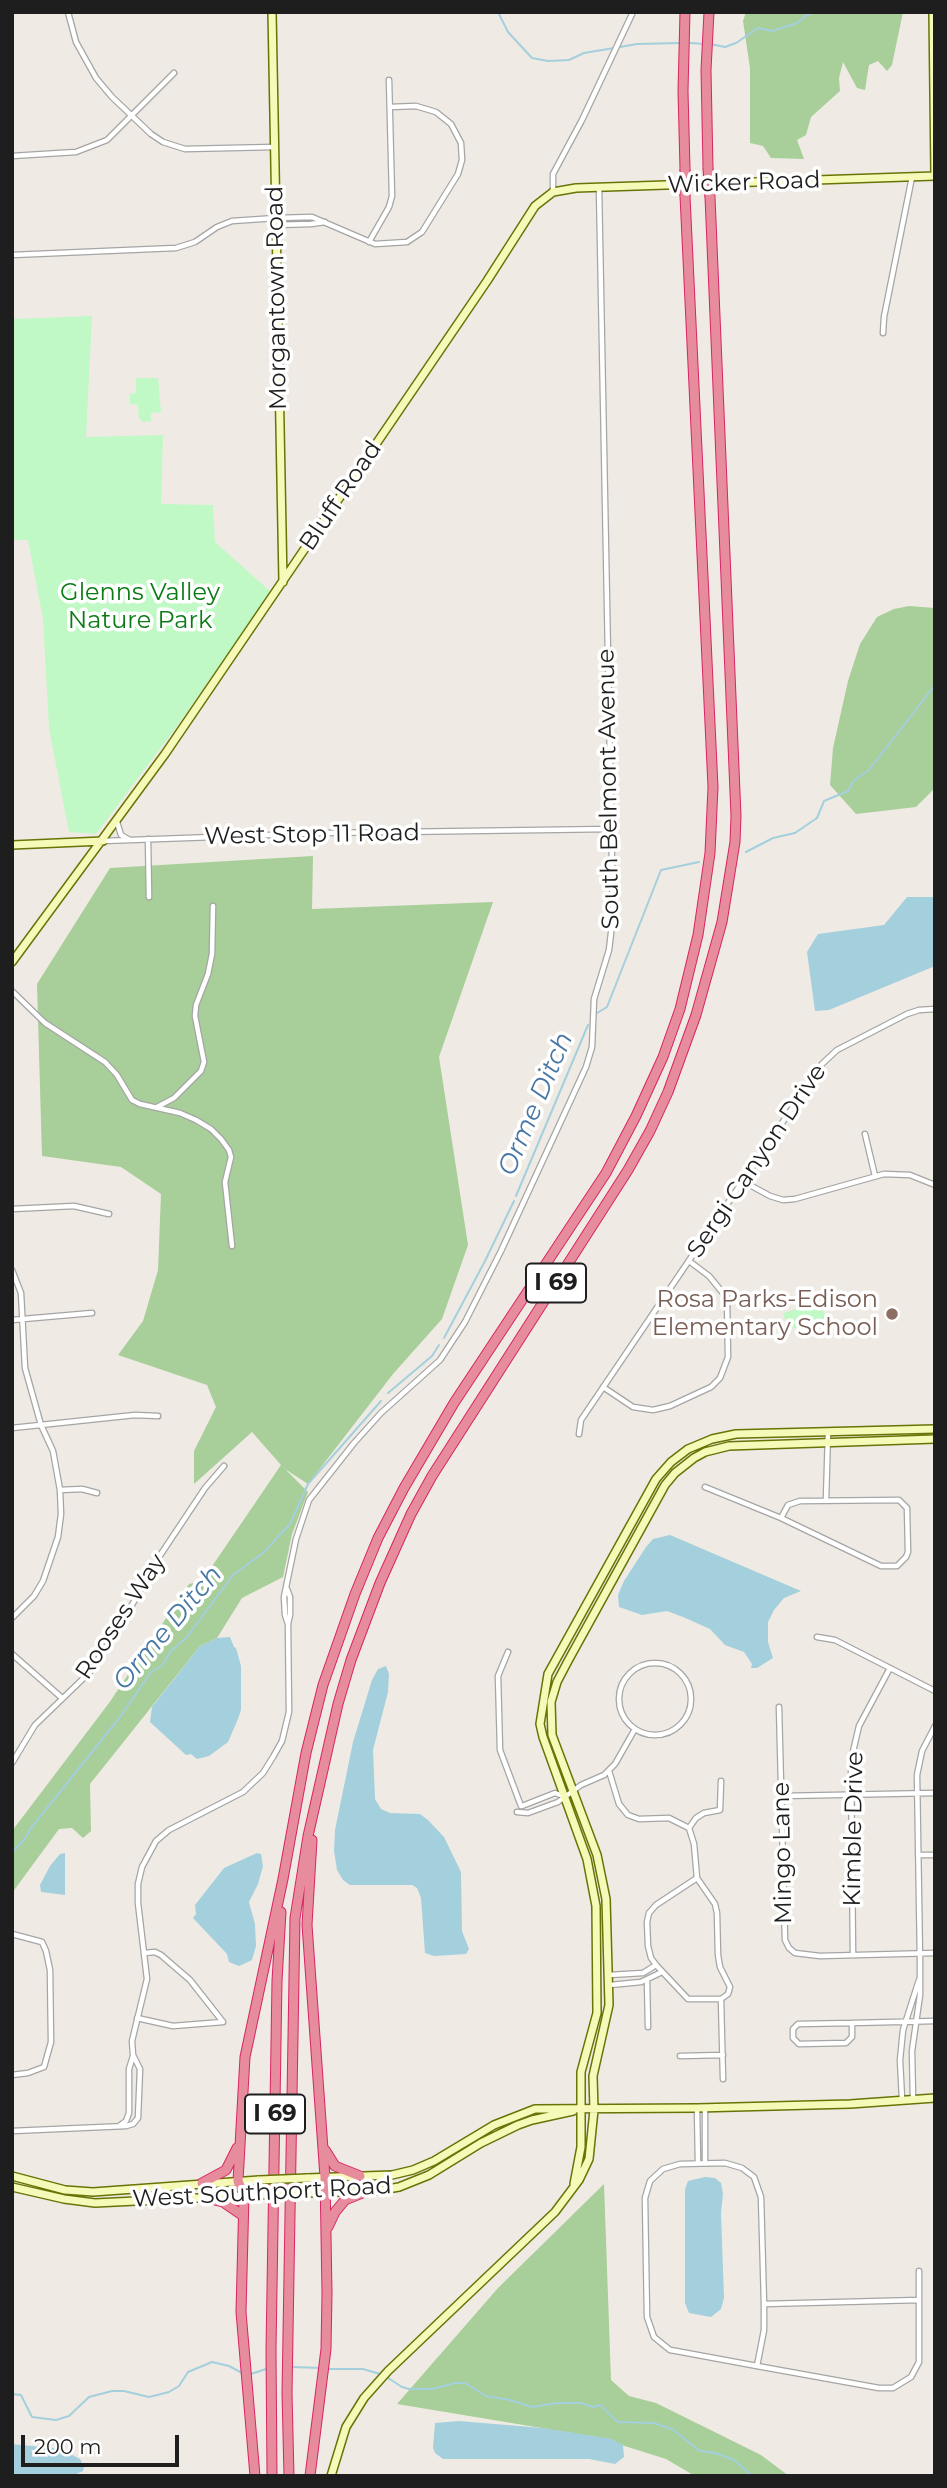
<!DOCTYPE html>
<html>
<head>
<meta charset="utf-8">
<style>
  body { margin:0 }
  #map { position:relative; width:947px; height:2488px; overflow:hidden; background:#efebe4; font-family:Montserrat,sans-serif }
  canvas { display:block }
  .frame { position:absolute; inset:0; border:14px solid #1e1e1e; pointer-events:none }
  .scale { position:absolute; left:21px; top:2435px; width:158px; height:32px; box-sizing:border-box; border:4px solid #1e1e1e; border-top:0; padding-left:9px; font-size:21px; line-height:24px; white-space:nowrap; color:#1e1e1e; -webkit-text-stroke:5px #fff; paint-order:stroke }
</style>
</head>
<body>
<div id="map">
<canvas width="947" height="2488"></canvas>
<div class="frame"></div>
<div class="scale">200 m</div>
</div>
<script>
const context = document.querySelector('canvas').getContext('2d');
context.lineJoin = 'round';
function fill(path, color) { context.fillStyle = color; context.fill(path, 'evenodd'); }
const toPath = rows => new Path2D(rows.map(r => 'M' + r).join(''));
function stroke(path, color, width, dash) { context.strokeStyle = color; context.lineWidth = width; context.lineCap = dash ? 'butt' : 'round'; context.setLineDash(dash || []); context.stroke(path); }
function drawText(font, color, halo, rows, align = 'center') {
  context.font = font + ' Montserrat,sans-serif'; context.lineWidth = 7; context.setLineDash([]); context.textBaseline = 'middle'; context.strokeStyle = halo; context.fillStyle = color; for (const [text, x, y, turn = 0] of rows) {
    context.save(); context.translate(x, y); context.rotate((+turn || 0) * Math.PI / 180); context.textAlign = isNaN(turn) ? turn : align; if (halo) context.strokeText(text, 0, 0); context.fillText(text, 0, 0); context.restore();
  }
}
fill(toPath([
  [746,12,903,12,892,65,887,71,878,61,869,65,865,90,857,88,843,62,839,78,840,91,811,117,806,135,797,140,804,159,771,158,763,146,750,143,750,68,743,21],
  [909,606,935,608,935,788,916,807,856,814,830,785,833,748,848,681,860,644,877,617,894,609],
  [313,856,312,909,493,902,439,1057,468,1245,442,1319,393,1374,308,1484,285,1469,308,1492,292,1534,283,1577,242,1598,217,1638,200,1646,90,1784,91,1831,83,1838,72,1828,59,1829,12,1893,12,1831,109,1703,189,1584,202,1581,281,1465,252,1432,194,1484,194,1451,216,1407,207,1385,118,1355,143,1321,158,1270,161,1194,121,1167,42,1156,37,984,110,868],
  [604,2184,611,2380,629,2396,656,2403,761,2455,789,2476,695,2476,666,2459,596,2437,397,2404,498,2288]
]), '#a8ce99');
fill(toPath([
  [92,316,86,437,163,435,161,504,213,505,215,542,271,592,177,726,96,834,69,832,49,728,43,619,28,540,12,540,12,319],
  [136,378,158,378,161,412,151,413,151,421,143,422,139,419,138,405,130,404,130,394,136,393],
  [821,1302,826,1319,788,1330,783,1313]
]), '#c0f9c5');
fill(toPath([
  [907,897,935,897,935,966,829,1010,815,1011,807,952,818,934,884,925],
  [670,1535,801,1591,784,1598,774,1610,768,1622,768,1642,773,1658,757,1668,751,1668,752,1664,744,1652,725,1645,710,1629,683,1617,667,1611,642,1615,619,1607,618,1595,624,1581,646,1547,653,1539],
  [230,1637,234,1647,236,1648,241,1666,241,1710,238,1719,228,1742,209,1756,197,1759,191,1754,186,1755,150,1722,152,1707,200,1646,217,1638],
  [386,1666,389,1674,388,1692,373,1750,375,1799,381,1809,390,1813,420,1814,428,1820,444,1837,461,1872,462,1931,469,1949,466,1954,434,1956,425,1953,421,1898,417,1888,412,1885,350,1885,343,1880,337,1870,334,1851,335,1830,353,1742,372,1680,378,1669],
  [65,1853,65,1895,41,1892,40,1885,50,1866,60,1854],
  [257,1853,261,1854,263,1866,258,1884,249,1902,255,1924,256,1946,252,1960,239,1966,229,1962,227,1954,193,1918,196,1914,195,1905,224,1868],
  [705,2177,715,2178,721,2183,723,2194,721,2213,724,2298,721,2309,711,2317,689,2313,685,2303,685,2189,688,2181],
  [459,2421,543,2428,612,2439,623,2445,624,2457,615,2464,589,2459,443,2459,435,2453,433,2448,435,2423],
  [12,2444,61,2449,80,2459,84,2467,83,2471,72,2476,12,2476]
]), '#a4cfdc');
stroke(toPath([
  [498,12,508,32,532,58,548,61,569,60,584,53,614,48],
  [690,43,705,44],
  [710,44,725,47,736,43,758,28,772,31,797,23,807,15,817,12],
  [620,47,637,44,680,43],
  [746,852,773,838,795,833,817,818,824,801,848,791,854,780,869,770,935,685],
  [597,1013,607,1007,661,870,699,862],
  [516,1196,588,1025],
  [444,1338,485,1261,514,1201],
  [388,1393,432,1356,439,1345],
  [12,1852,24,1840,31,1828,120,1717,151,1672,163,1665,170,1652,187,1637,233,1575,263,1553,290,1524,308,1484,381,1401],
  [292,2367,321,2368],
  [327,2369,363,2369,380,2374],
  [251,2374,269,2368],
  [385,2376,402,2387,409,2389,433,2389,455,2383,465,2383,486,2396,510,2400,532,2407,557,2403,581,2403,593,2407,600,2405,618,2422,654,2423,672,2429,700,2451,715,2453,734,2460,752,2476],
  [12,2394,21,2395,32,2417,56,2420,69,2416,89,2397,112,2391,124,2391,149,2397,169,2392,179,2386,188,2372,212,2362,229,2366,242,2373]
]), '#a4cfdc', 2);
const street = toPath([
  [68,12,76,42,96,78,112,97,151,134,163,142,185,149,274,147],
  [12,156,76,152,107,140,174,73],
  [553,192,553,174,582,120,633,12],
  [276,225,311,224,325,222],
  [369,242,389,207,392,196,389,80],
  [12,255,176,248,195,242,217,227,232,221,276,218,312,217,375,244,407,242,422,232,458,174,462,160,461,143,451,124,436,112,416,106,390,107],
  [883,333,884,317,912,177],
  [117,822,121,835,128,839],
  [148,839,149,897],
  [103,841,324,833,611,829],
  [12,991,45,1023,105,1062,117,1075,132,1100,140,1104,180,1113,196,1120,211,1129,221,1139,229,1150,231,1157,225,1182,232,1246],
  [157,1107,174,1098,201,1071,204,1062,195,1016,196,1005,208,974,212,954,213,906],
  [865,1134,875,1176],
  [744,1179,748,1184,770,1196,783,1200,795,1199,884,1174,910,1175,935,1185],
  [12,1209,74,1206,109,1214],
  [12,1270,21,1293,25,1368,41,1425,53,1451,60,1490,61,1514,58,1537,43,1581,34,1596,12,1618],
  [12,1320,92,1313],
  [603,1387,633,1407,653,1410,670,1406,711,1387,720,1378,728,1357,727,1298,709,1276,689,1261],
  [12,1428,135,1415,158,1416],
  [579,1434,581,1420,822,1064,837,1050,907,1014,919,1010,935,1009],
  [705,1487,781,1518,881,1566,897,1566,906,1557,908,1552,907,1508,899,1500,800,1501,788,1505,781,1518],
  [60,1490,82,1489,97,1493],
  [826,1500,828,1432],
  [288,1624,285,1615,284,1597,296,1539,309,1500,354,1443,381,1413,440,1360,465,1322,501,1251,586,1067,592,1047,594,999,609,950,613,916,599,188],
  [817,1637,835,1640,935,1691],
  [508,1652,498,1676,500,1750,521,1806],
  [12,1654,62,1698],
  '619 1699a36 36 0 1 1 72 0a36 36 0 1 1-72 0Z',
  [779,1707,785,1940,789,1948,795,1953,820,1956,935,1953],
  [12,1763,35,1725,89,1673,123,1621,157,1560,205,1488,224,1466],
  [609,1771,619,1804,628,1815,639,1819,669,1818,689,1828,694,1844,697,1878,715,1904,717,1913,718,1955,720,1967,730,1987,728,1994,721,1999,723,2079],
  [782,1796,935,1793],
  [522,1806,555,1793,563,1796],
  [517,1812,528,1813,558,1802,581,1785,604,1775,615,1764,635,1729],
  [689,1828,696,1818,704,1813,720,1810,721,1781],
  [918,1855,935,1855],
  [697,1878,656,1905,649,1913,647,1922,648,1946,651,1958,657,1966,688,1999,721,1999],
  [12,1934,42,1942,46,1951,50,1970,51,2042,44,2067,28,2073,12,2075],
  [853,1955,851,1760,859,1726,890,1668],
  [609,1975,643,1973,656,1965],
  [647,1980,648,2027],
  [610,1985,641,1982,662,1972],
  [137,2018,173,2026,223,2022,190,1980,161,1955,155,1952,145,1953],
  [852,2023,852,2037,846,2043,799,2044,793,2038,793,2029,798,2024,852,2023],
  [852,2023,935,2021],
  [680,2056,723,2055],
  [913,2098,912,2051,920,1995,920,1960,917,1775,922,1751,935,1726],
  [902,2099,900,2060,903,2030,919,1980],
  [697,2108,698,2163],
  [705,2108,705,2163],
  [119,2126,126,2121,129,2113,129,2069,133,2056],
  [12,2131,126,2126,133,2124,138,2118,140,2069,133,2055,132,2041,147,1979,138,1903,138,1884,142,1867,156,1841,169,1830,243,1792,263,1773,273,1757,282,1741,289,1712,288,1624,290,1615,290,1597,287,1589],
  [764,2304,919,2300],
  [757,2366,764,2330,764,2304,761,2197,754,2177,742,2168,725,2163,680,2164,663,2169,650,2181,645,2198,647,2317,654,2337,670,2350,676,2351,757,2366,879,2388,893,2388,911,2377,919,2362,919,2271]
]);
const secondary = toPath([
  [272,12,283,582],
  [12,845,103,841],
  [12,962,165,754,487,281,535,206,553,192,576,188,935,176,933,12],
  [12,2176,65,2190,93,2192,259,2180],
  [307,2178,392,2175,413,2170,434,2161,494,2125,535,2109,697,2108,850,2104,935,2098],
  [574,2184,581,2147,581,2072,597,2013,596,1906,587,1859,543,1737,540,1724,548,1674,656,1479,671,1462,688,1449,712,1439,736,1434,935,1429],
  [12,2187,64,2199,95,2203,259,2195],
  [306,2193,376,2191,399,2187,429,2175,481,2143,518,2125,532,2120,573,2111],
  [331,2476,346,2427,364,2398,388,2371,555,2212,579,2180,589,2159,594,2110,593,2076,609,2005,606,1899,597,1855,552,1735,551,1702,557,1682,568,1661,665,1485,675,1473,694,1458,705,1452,729,1446,935,1439]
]);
const highway = toPath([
  [708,168,706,70,709,12],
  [685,169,683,91,685,12],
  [325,2150,335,2166,360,2176],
  [202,2183,226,2170,237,2148],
  [206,2198,223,2202,242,2215],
  [328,2227,335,2212,345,2200,365,2192],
  [255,2476,241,2312,244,2196,238,2181,245,2057,283,1879,306,1753,323,1685,355,1594,378,1538,404,1488,454,1403,606,1173,636,1116,663,1057,680,1009,698,935,710,853,713,787,685,196],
  [272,2476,271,2350,277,1981,281,1912],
  [289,2476,287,2393,295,1918,308,1836,338,1704,351,1660,380,1583,411,1514,432,1476,628,1170,650,1131,668,1092,696,1015,722,922,735,842,736,816,710,197],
  [310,2476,326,2349,327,2293,325,2177,307,1925,312,1840]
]);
stroke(street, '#a5a5a5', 7);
stroke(secondary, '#687406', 10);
stroke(highway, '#d82563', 11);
stroke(street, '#fff', 4.5);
stroke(secondary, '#f6f9b7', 7);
stroke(highway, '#e68c9c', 9);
const secondaryBridge = toPath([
  [259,2180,307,2178],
  [259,2195,306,2193]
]);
const highwayBridge = toPath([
  [708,168,710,197],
  [685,169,685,196]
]);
stroke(secondaryBridge, '#687406', 10, []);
stroke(highwayBridge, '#d82563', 11, []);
stroke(secondaryBridge, '#f6f9b7', 7);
stroke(highwayBridge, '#e68c9c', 9);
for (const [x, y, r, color] of [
  [892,1314,7,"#8d6e63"]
]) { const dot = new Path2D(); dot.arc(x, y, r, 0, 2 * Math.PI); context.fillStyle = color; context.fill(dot); stroke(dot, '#fff', 2.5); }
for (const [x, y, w] of [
  [556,1283,60],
  [275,2114,60]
]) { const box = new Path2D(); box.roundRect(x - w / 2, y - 19.5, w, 39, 5); context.fillStyle = '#fff'; context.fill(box); stroke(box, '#1e1e1e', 2); }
drawText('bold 23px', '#1e1e1e', null, [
  ["I 69",556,1283],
  ["I 69",275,2114]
]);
drawText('24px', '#1e1e1e', '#fff', [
  ["Wicker Road",744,183,-2],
  ["Morgantown Road",277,298,-91],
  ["Bluff Road",341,496,-56],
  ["South Belmont Avenue",609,789,-91],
  ["West Stop 11 Road",312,835,-1],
  ["Sergi Canyon Drive",757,1161,-56],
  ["Rooses Way",121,1617,-57],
  ["Kimble Drive",854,1829,-89],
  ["Mingo Lane",783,1853,-91],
  ["West Southport Road",262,2193,-3]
]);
drawText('24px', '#0c7b15', '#fff', [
  ["Glenns Valley",140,593],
  ["Nature Park",140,621]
]);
drawText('24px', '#785e54', '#fff', [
  ["Rosa Parks-Edison",878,1300],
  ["Elementary School",878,1328]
], 'right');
drawText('italic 26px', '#4877a4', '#fff', [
  ["Orme Ditch",536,1104,-67],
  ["Orme Ditch",168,1628,-50]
]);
</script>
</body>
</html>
